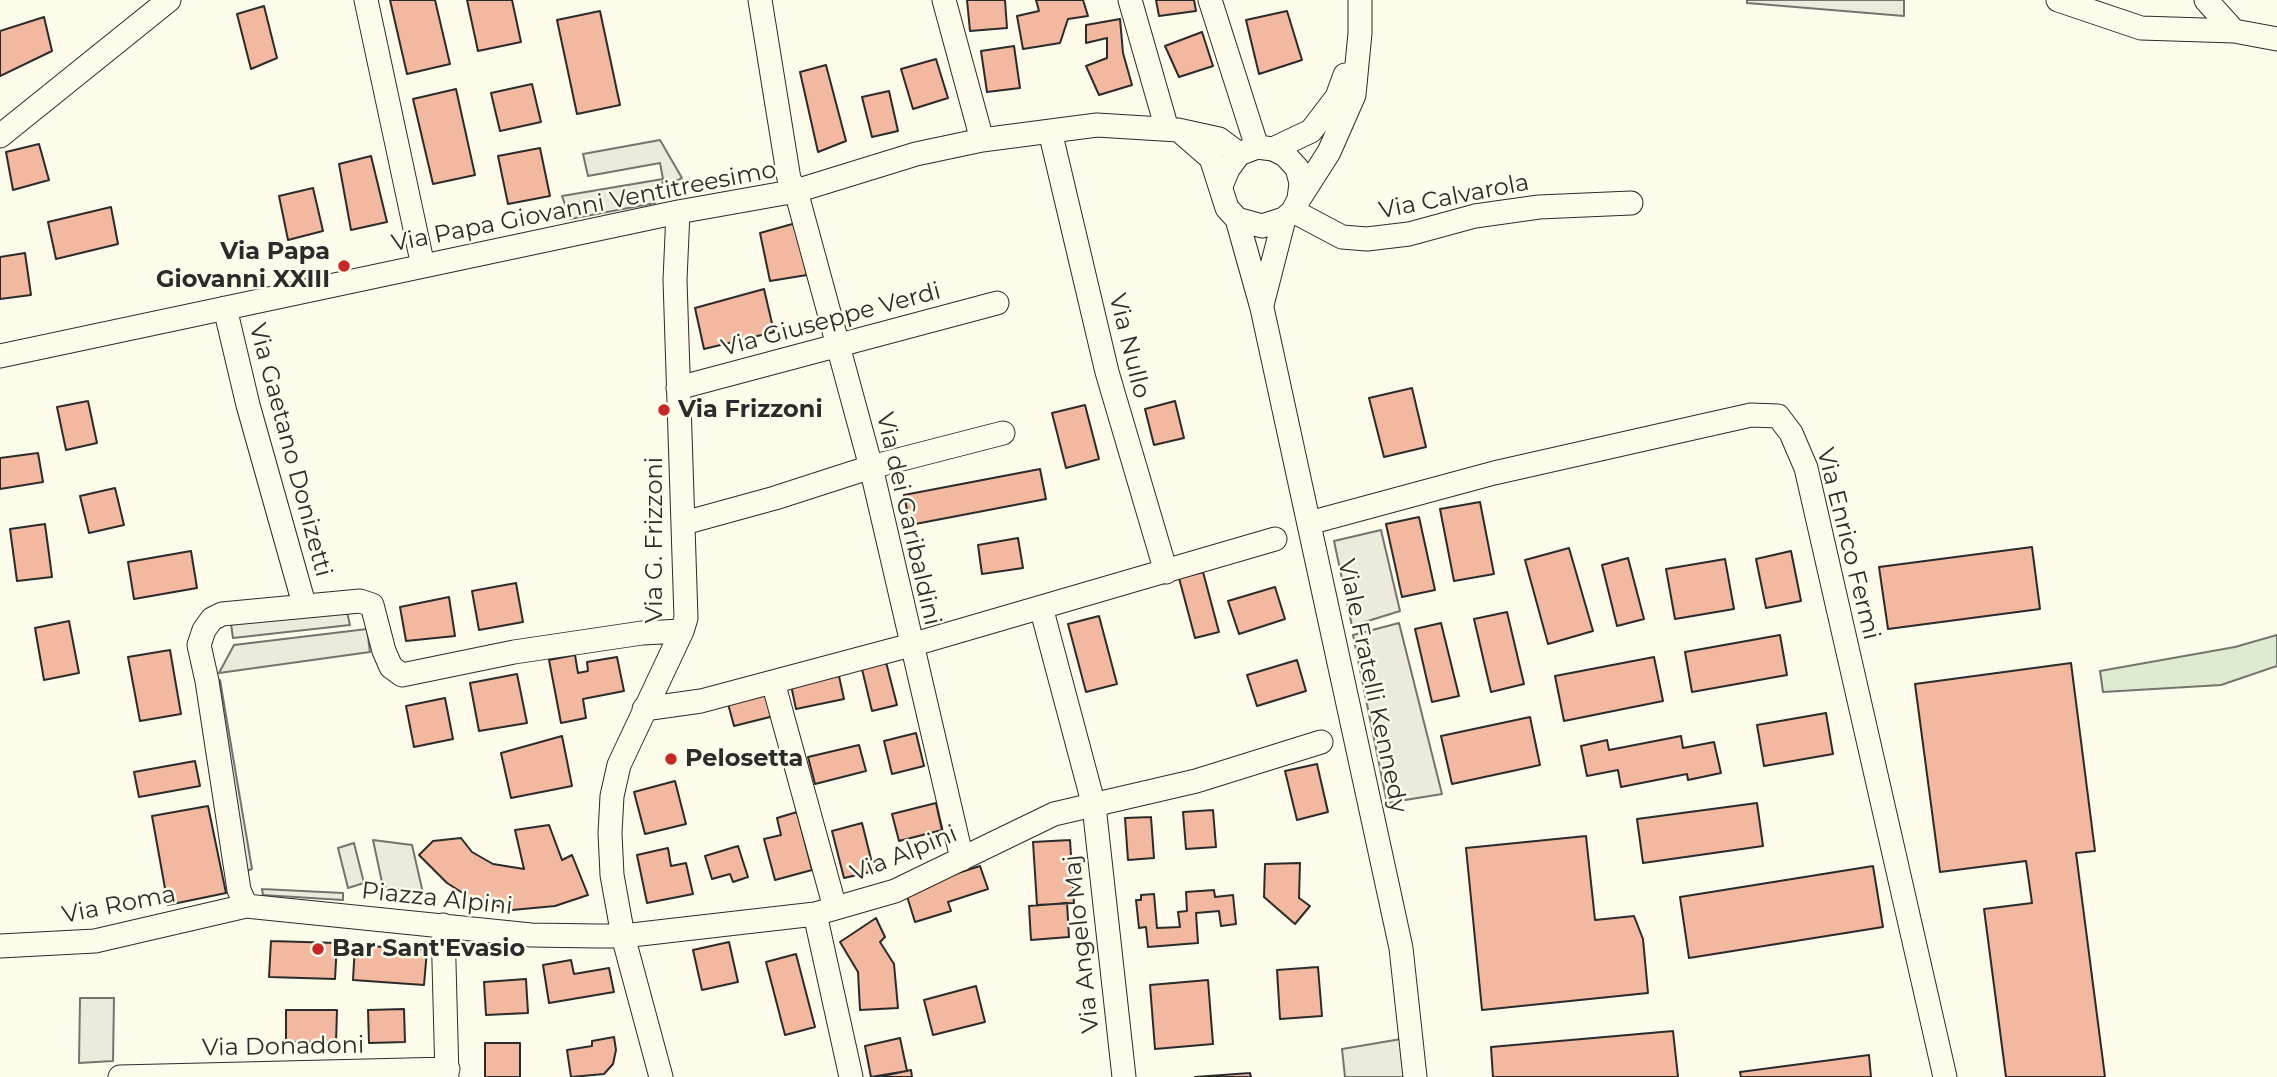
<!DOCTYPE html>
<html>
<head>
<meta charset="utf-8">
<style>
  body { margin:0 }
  canvas { display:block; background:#fdfbea }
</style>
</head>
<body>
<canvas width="2277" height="1077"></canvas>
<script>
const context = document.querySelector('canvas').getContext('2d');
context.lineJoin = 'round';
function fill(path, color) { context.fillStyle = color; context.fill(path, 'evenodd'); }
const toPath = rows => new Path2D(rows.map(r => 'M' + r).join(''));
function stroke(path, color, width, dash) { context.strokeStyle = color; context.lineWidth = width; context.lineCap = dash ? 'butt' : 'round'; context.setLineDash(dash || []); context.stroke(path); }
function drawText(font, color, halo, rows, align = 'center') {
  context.font = font + ' Montserrat,sans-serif'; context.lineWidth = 5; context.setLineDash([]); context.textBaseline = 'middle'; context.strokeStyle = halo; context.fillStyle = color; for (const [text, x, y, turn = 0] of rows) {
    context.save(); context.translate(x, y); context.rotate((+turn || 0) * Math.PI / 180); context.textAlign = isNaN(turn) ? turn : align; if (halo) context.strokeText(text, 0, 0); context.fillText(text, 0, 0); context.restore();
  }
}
const green = toPath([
  [2277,635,2277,666,2221,685,2103,692,2100,671,2235,647,2277,635]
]);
fill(green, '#deebd1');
stroke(green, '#74746e', 2);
const parking = toPath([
  [1747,0,1904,0,1904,16,1747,3,1747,0],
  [660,140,682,178,665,187,663,181,655,203,570,219,562,196,663,179,660,163,588,176,583,154,660,140],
  [1381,530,1400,611,1352,626,1334,541,1381,530],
  [347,612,350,625,233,638,231,624,347,612],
  [1399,623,1442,794,1387,803,1353,635,1399,623],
  [367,629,370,652,219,673,234,645,367,629],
  [220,680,252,869,243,872,210,681,220,680],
  [373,840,412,845,423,893,383,887,373,840],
  [354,843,364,883,348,888,338,848,354,843],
  [262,889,343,893,343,900,263,895,262,889],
  [80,998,114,998,113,1061,79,1063,80,998],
  [1401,1039,1404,1077,1345,1077,1342,1049,1401,1039]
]);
fill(parking, '#eceadb');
stroke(parking, '#74746e', 2);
const building = toPath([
  [390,0,435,0,450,64,407,74,390,0],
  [467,0,512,0,521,42,478,51,467,0],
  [967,0,1005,0,1007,28,970,31,967,0],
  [1036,0,1083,0,1088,16,1068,19,1060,43,1023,49,1017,16,1039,11,1036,0],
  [1156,0,1194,0,1196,11,1159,16,1156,0],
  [264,6,277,58,251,69,237,14,264,6],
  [600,11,620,105,577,114,557,20,600,11],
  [1287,11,1302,60,1259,74,1246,20,1287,11],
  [44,17,52,51,0,76,0,31,44,17],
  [1120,19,1123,53,1132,85,1099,95,1086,66,1107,58,1107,38,1086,43,1086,25,1120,19],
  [1202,32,1213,66,1179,77,1165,46,1202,32],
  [1014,46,1020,88,987,92,981,51,1014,46],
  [936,59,948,98,913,109,901,69,936,59],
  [826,65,846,141,818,152,800,72,826,65],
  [532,84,541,122,500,131,491,93,532,84],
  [456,89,475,175,433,184,413,99,456,89],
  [889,91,898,131,872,137,862,97,889,91],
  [39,144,49,180,13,190,6,152,39,144],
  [540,148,550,196,508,204,498,156,540,148],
  [371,156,387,222,351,230,339,164,371,156],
  [313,188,323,231,288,240,279,196,313,188],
  [111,207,118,244,56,259,48,222,111,207],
  [796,223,807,275,770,281,760,233,796,223],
  [25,253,31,295,0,299,0,257,25,253],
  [764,289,774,332,704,349,695,308,764,289],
  [1412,388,1426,447,1384,457,1369,398,1412,388],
  [88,401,97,443,66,450,57,407,88,401],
  [1175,401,1184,438,1154,445,1145,409,1175,401],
  [1085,405,1099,459,1066,468,1052,413,1085,405],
  [38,453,43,482,0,489,0,458,38,453],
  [1040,469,1046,499,910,525,904,495,1040,469],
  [115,488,124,525,89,533,80,496,115,488],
  [1480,502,1494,574,1454,581,1440,509,1480,502],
  [1419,517,1435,590,1402,597,1386,524,1419,517],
  [45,524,52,577,17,581,10,529,45,524],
  [1018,538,1023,568,982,574,978,545,1018,538],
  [2032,547,2040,609,1888,629,1879,567,2032,547],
  [1569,548,1593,631,1548,644,1525,560,1569,548],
  [191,551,197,588,134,599,128,562,191,551],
  [1791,551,1801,601,1766,608,1756,559,1791,551],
  [1628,558,1644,619,1617,626,1602,565,1628,558],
  [1725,559,1734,609,1675,619,1666,569,1725,559],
  [1203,572,1219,632,1195,638,1179,578,1203,572],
  [516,583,523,622,479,630,472,591,516,583],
  [1275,587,1285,619,1239,634,1228,601,1275,587],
  [449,597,455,636,406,641,400,607,449,597],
  [1507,612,1524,684,1491,692,1474,619,1507,612],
  [1099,616,1117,684,1086,692,1068,624,1099,616],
  [69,621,79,673,44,680,35,628,69,621],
  [1441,623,1459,696,1432,702,1415,629,1441,623],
  [1780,635,1787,675,1692,692,1685,652,1780,635],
  [170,650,181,714,140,721,128,657,170,650],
  [575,655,578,673,588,671,587,662,617,657,624,691,583,699,586,718,561,723,549,660,575,655],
  [1654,657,1663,701,1564,721,1555,676,1654,657],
  [1297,660,1306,691,1257,706,1247,675,1297,660],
  [886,662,897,705,872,711,862,669,886,662],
  [2071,663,2095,851,2076,853,2105,1077,2006,1077,1984,909,2032,903,2026,861,1940,872,1915,684,2071,663],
  [517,674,527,723,479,731,470,683,517,674],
  [839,676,844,699,796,709,791,685,839,676],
  [767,690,774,716,734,726,727,700,767,690],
  [445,698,453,739,414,747,406,706,445,698],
  [1826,713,1833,754,1764,766,1757,725,1826,713],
  [1530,717,1540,765,1452,784,1441,736,1530,717],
  [916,733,924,766,892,774,884,741,916,733],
  [562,736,572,786,511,798,501,753,562,736],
  [1681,736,1683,748,1714,742,1721,773,1688,780,1687,774,1621,787,1618,770,1587,776,1581,746,1607,740,1609,750,1681,736],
  [859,745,866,771,815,784,808,757,859,745],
  [195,761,200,786,139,797,134,772,195,761],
  [1317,764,1328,812,1297,820,1285,771,1317,764],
  [675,781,686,824,645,834,634,792,675,781],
  [936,803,942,830,899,841,892,814,936,803],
  [1757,803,1763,846,1643,863,1637,819,1757,803],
  [208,806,226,893,168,905,152,816,208,806],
  [1213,810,1216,847,1186,849,1183,812,1213,810],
  [797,812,812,870,775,880,764,839,781,835,777,818,797,812],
  [1151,817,1154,858,1128,860,1125,818,1151,817],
  [862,823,874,871,844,878,832,831,862,823],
  [549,825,562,860,572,855,588,895,555,906,512,910,472,899,447,883,419,855,433,841,461,838,472,852,493,864,524,869,515,830,549,825],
  [1586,836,1595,920,1634,916,1643,939,1648,993,1482,1010,1466,848,1586,836],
  [1070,840,1074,903,1037,905,1033,842,1070,840],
  [738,846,748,877,733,882,730,874,712,879,705,856,738,846],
  [668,848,671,866,686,863,693,894,647,903,637,855,668,848],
  [1300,863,1299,898,1310,906,1295,924,1264,897,1265,864,1300,863],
  [980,866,988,889,948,902,951,911,915,922,905,890,980,866],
  [1873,866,1883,927,1689,958,1680,897,1873,866],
  [1214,890,1215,897,1233,895,1236,924,1221,926,1219,911,1196,913,1198,943,1148,947,1146,927,1139,928,1136,900,1141,900,1141,895,1154,894,1157,928,1180,927,1178,912,1187,911,1186,892,1214,890],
  [1067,903,1069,937,1031,940,1029,906,1067,903],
  [876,918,885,937,880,942,894,964,898,1008,860,1010,858,972,840,942,876,918],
  [271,941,337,943,335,979,269,977,271,941],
  [729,942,738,982,702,990,693,950,729,942],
  [355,945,427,950,424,985,353,980,355,945],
  [796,954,815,1027,785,1035,766,962,796,954],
  [571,960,574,974,609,968,614,992,549,1003,543,965,571,960],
  [1318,967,1322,1016,1280,1019,1277,970,1318,967],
  [526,979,528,1013,486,1015,484,982,526,979],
  [1208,980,1213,1044,1155,1049,1150,985,1208,980],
  [976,986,985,1022,933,1035,924,1000,976,986],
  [404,1009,405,1042,369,1043,368,1010,404,1009],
  [286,1010,337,1010,336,1043,286,1042,286,1010],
  [1673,1031,1678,1077,1493,1077,1491,1047,1673,1031],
  [614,1037,616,1050,613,1064,604,1074,571,1077,567,1050,592,1046,592,1041,614,1037],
  [900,1038,907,1071,871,1077,865,1046,900,1038],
  [485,1043,520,1043,520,1077,485,1077,485,1043],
  [1869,1055,1871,1077,1741,1077,1740,1072,1869,1055],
  [911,1070,912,1077,878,1077,911,1070],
  [1250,1073,1251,1077,1195,1077,1250,1073]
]);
fill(building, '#f2b8a0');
stroke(building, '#2b2b2b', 2);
const minor = toPath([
  [366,0,423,266],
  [760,0,789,179,796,191,871,467,962,859],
  [944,0,982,140],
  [1130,0,1167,129],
  [1210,0,1257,147],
  [2058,0,2141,28,2234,31,2277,39],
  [2206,0,2234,31],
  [1050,131,1107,372,1166,572],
  [1181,132,1211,158,1227,208,1237,219,1262,226,1284,219,1293,211,1299,199,1301,183,1297,168,1285,155,1273,149,1257,147,1239,154,1228,169,1221,186],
  [0,136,169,0],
  [1273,149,1311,131,1337,97,1345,75],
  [1299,199,1329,152,1354,95,1360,33,1360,0],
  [1293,211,1342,237,1367,239,1409,234,1475,216,1539,207,1631,203],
  [1237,219,1262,308,1401,948,1415,1077],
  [1262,305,1284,219],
  [225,308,248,405,304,604],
  [0,356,678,212,796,191,916,154,982,140,1097,125,1178,130,1219,139,1239,154],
  [678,388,997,303],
  [684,523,775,498,871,467,1003,433],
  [1309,523,1494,473,1702,426,1751,415,1778,416,1791,433,1806,468,1945,1077],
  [1041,607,1094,806,1124,1077],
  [773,682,835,908],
  [644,709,701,701,911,645,1275,539],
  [246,906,239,890,207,681,199,645,204,630,212,619,222,614,360,601,372,605,384,651,391,667,402,675,514,652,642,633,682,631],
  [815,914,851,1077],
  [443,925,447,1077],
  [0,946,95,941,246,906,531,935,598,936,623,936,815,914,895,891,1054,814,1196,781,1321,742],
  [120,1077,448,1069],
  [661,1077,623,936,612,875,610,833,612,796,619,765,682,631,686,618,675,280,678,212]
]);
stroke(minor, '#2b2b2b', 25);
stroke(minor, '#fdfbea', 23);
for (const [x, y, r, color] of [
  [344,266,7,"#c62828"],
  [664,410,7,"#c62828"],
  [671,759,7,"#c62828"],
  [318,949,7,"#c62828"]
]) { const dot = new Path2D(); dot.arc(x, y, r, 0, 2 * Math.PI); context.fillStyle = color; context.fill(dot); stroke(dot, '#fdfbea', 2.5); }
drawText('24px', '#2b2b2b', '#fdfbea', [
  ["Via Calvarola",1454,197,-11],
  ["Via Papa Giovanni Ventitreesimo",584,207,-11],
  ["Via Giuseppe Verdi",831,320,-15],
  ["Via Nullo",1129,346,76],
  ["Via Gaetano Donizetti",290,450,75],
  ["Via dei Garibaldini",908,519,77],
  ["Via G. Frizzoni",655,540,-90],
  ["Via Enrico Fermi",1848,544,76],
  ["Viale Fratelli Kennedy",1372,686,78],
  ["Via Alpini",904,854,-22],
  ["Piazza Alpini",437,899,6],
  ["Via Roma",119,905,-11],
  ["Via Angelo Maj",1082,944,-96],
  ["Via Donadoni",283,1047,-1]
]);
drawText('bold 24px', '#2b2b2b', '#fdfbea', [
  ["Via Papa",330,252,"right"],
  ["Giovanni XXIII",330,280,"right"],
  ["Via Frizzoni",678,410],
  ["Pelosetta",685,759],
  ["Bar Sant'Evasio",332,949]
], 'left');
</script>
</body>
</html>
